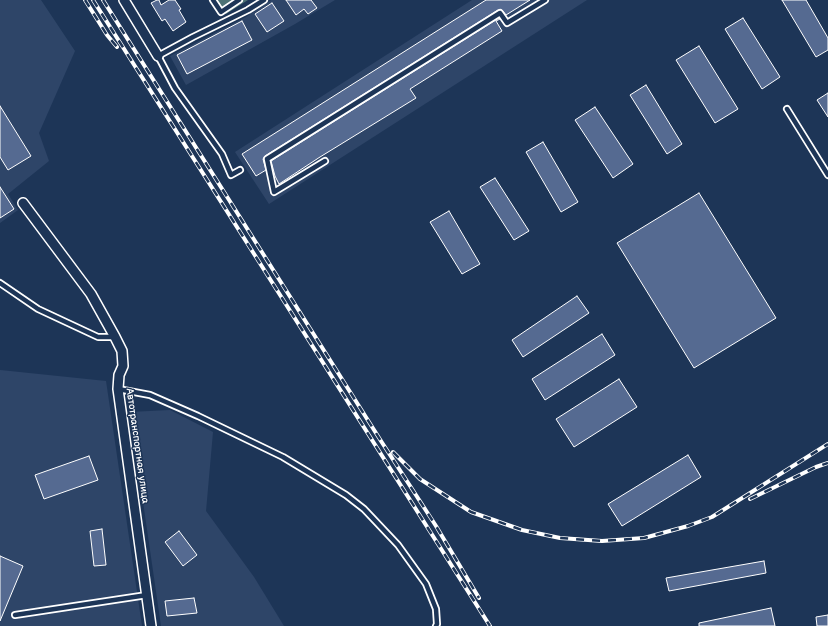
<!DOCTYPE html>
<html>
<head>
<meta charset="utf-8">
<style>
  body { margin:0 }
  canvas { display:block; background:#1d3557 }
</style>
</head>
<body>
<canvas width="828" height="626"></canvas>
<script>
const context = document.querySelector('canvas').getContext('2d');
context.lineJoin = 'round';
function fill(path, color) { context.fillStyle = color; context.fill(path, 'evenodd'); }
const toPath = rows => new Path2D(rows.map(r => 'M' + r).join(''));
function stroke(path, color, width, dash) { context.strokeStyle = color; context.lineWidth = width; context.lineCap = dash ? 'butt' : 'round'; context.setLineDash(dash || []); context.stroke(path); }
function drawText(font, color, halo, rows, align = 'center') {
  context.font = font + ' "Balsamiq Sans",sans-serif'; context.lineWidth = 3; context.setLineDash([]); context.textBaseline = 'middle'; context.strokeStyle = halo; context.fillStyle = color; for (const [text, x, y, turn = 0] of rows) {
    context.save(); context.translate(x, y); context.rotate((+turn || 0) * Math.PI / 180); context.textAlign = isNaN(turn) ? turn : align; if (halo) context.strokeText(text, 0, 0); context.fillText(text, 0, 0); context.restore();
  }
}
fill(toPath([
  [0,0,41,0,75,51,39,133,49,161,8,194,18,210,0,223],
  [271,0,335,0,295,24,186,85,170,56,246,17],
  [472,0,587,0,269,204,235,152],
  [0,370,106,381,142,626,0,626],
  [170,410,213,432,206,511,254,577,284,626,161,626,130,412]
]), '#2e4568');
fill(toPath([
  [217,0,248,0,226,14]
]), '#4d7275');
const building = toPath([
  [157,0,159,0,161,5,169,0,175,0,181,9,179,10,186,22,173,31,165,19,162,21,151,3,157,0],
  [286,0,311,0,317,8,308,14,304,9,296,15,286,0],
  [486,0,530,0,506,15,502,10,498,10,265,156,263,159,266,170,256,176,242,154,486,0],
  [782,0,806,0,828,38,828,50,816,57,782,0],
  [272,3,284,21,267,32,255,14,272,3],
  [499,18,500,19,496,21,502,31,410,89,416,98,320,157,279,184,275,176,271,161,499,18],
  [743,18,780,77,762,89,725,29,743,18],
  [242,21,252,40,187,74,177,55,242,21],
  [699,46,738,109,715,123,676,60,699,46],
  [646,85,682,144,667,154,630,95,646,85],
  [828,93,828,117,817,100,828,93],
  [0,106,31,156,8,170,0,157,0,106],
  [595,107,633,164,613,178,575,120,595,107],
  [543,142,578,202,561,212,526,152,543,142],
  [495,178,529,231,514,240,480,187,495,178],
  [0,187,14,209,0,218,0,187],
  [699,193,776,318,694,368,617,243,699,193],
  [449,211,480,264,462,274,430,222,449,211],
  [577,296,589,313,523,357,512,340,577,296],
  [602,334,615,355,545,400,532,379,602,334],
  [619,379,637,407,574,447,556,419,619,379],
  [688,455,701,477,622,526,608,504,688,455],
  [89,456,98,480,44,499,35,475,89,456],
  [102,529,106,565,94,566,90,531,102,529],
  [179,531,197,555,183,566,165,542,179,531],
  [0,556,23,566,0,621,0,556],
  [764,561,766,573,669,591,666,578,764,561],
  [194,598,197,613,167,616,165,601,194,598],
  [771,608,775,626,699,626,699,623,771,608],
  [828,615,828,626,817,626,816,617,828,615]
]);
fill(building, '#556a91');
stroke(building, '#fff', 1);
const service = toPath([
  [213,0,221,12,239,0],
  [787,109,828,175],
  [325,161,274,192,267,159,500,13,507,23,545,0],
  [240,170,231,175,222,154,175,88,158,56,193,37,248,10,264,0],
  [0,283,38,309,98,337,115,337],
  [118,389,150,395,198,416,283,457,346,495,364,509,398,545,426,584,436,609,437,624,436,626],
  [15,615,147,595]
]);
const minor = toPath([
  [124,0,158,56],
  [23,203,91,294,115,337,122,351,123,366,119,375,118,389,151,626]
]);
stroke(service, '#fff', 8);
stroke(minor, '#fff', 12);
stroke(service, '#1d3557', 4.5);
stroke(minor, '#1d3557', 9);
const rail = toPath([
  [85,0,107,35,117,47],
  [93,0,490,626],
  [103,0,381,441,436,526,479,598],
  [393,452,420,479,471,512,522,530,560,538,602,541,644,538,688,526,712,517,828,444],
  [750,499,816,467,828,463]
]);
stroke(rail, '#fff', 4);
stroke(rail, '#1d3557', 2.5, [8]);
drawText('10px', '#fff', '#1d3557', [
  ["Автотранспортная улица",137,446,82]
]);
</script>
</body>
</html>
